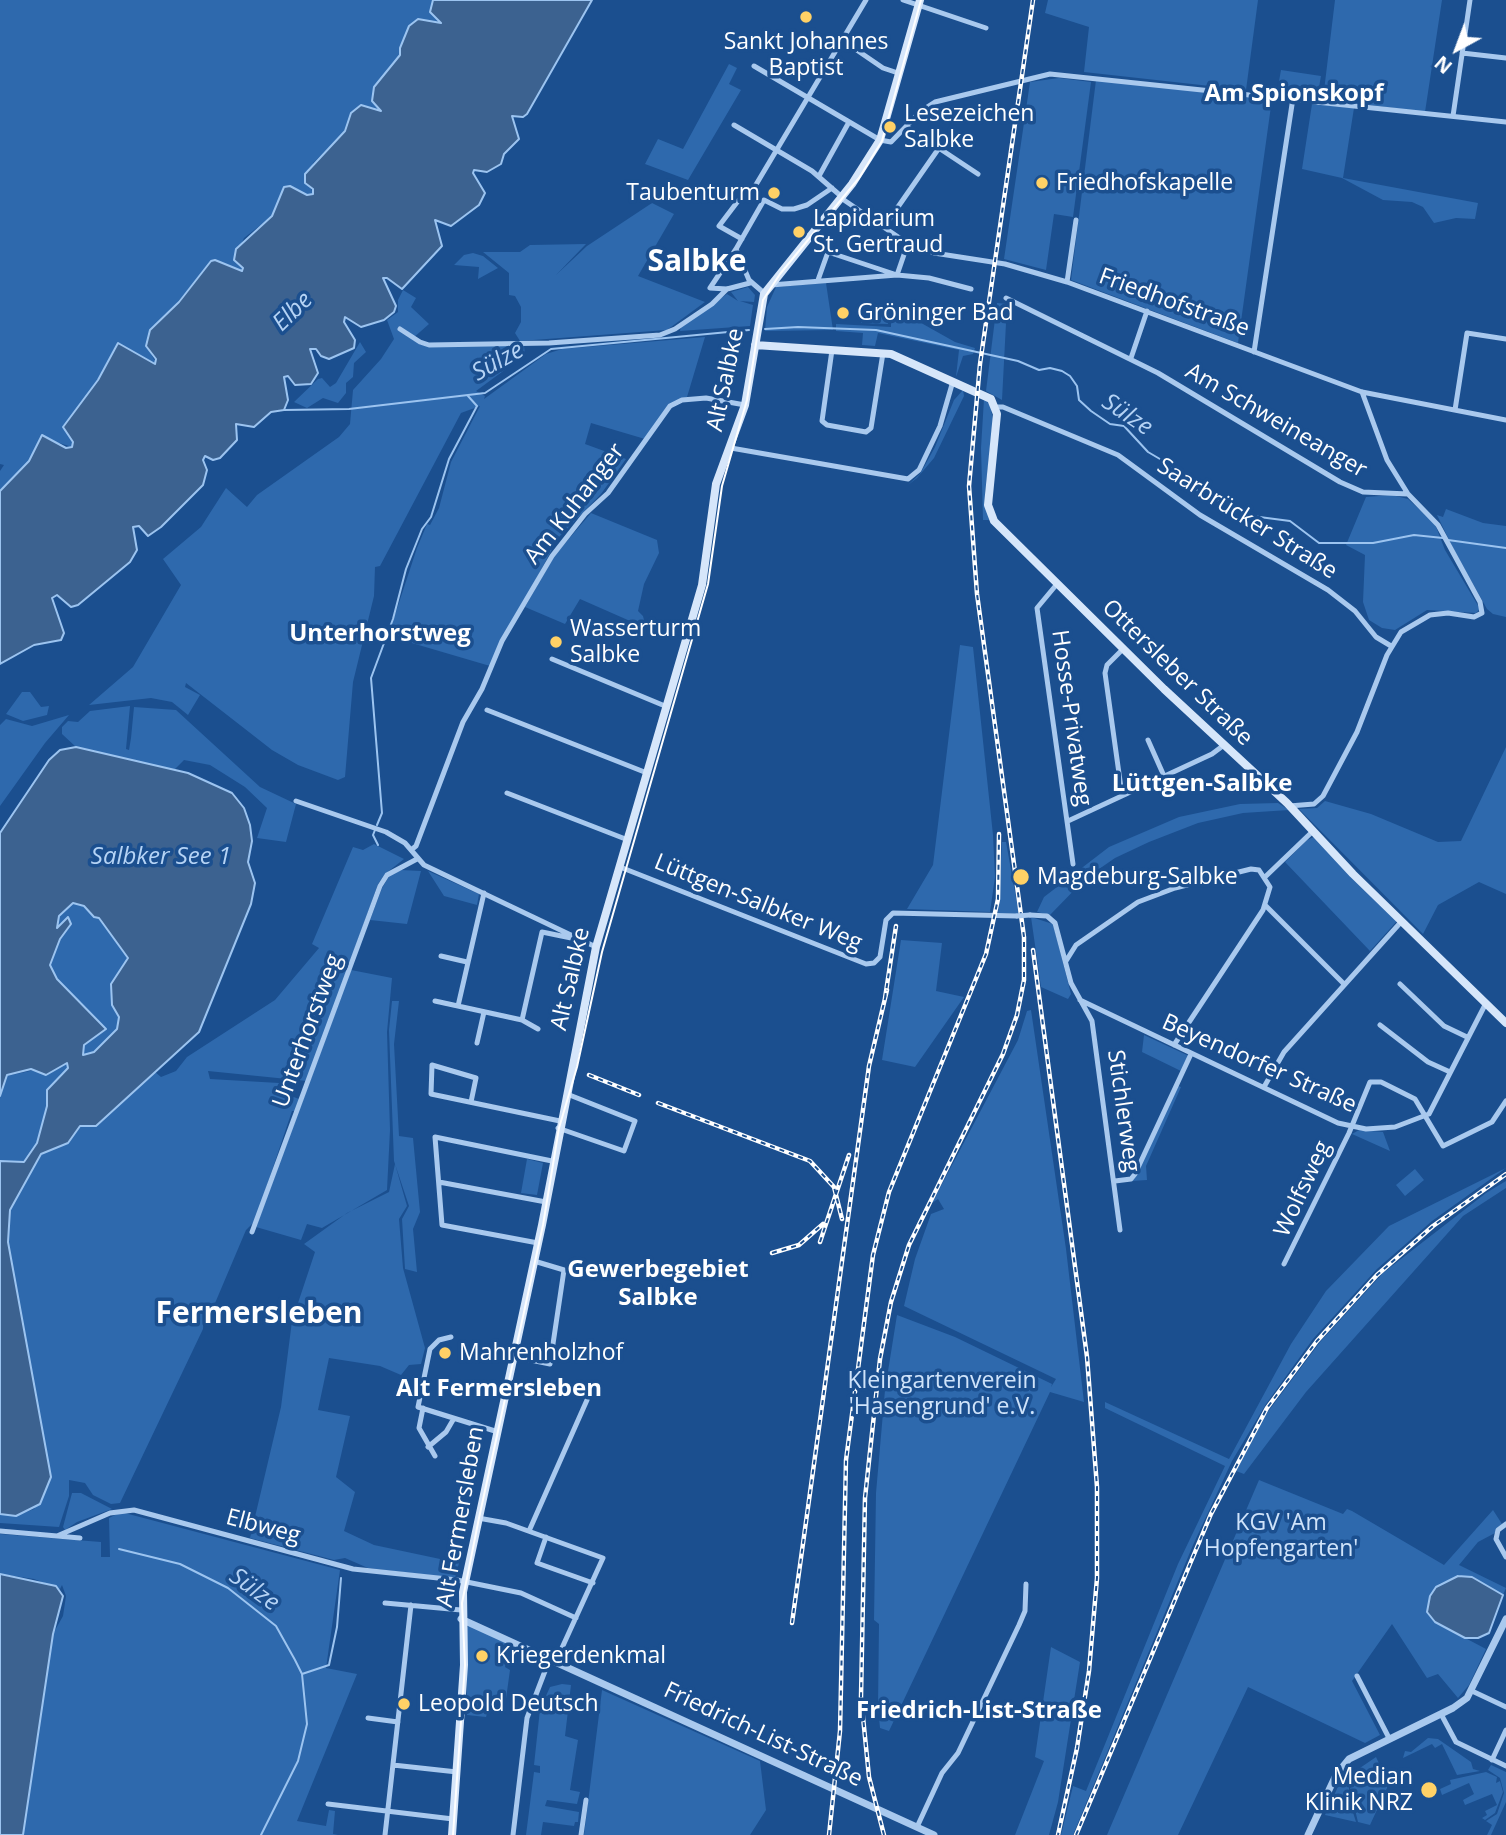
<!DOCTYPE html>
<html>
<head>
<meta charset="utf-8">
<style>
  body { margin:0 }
  #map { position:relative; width:1506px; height:1835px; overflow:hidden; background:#1b4f8f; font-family:"Open Sans",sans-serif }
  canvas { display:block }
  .north { position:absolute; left:1422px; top:14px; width:70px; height:70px; -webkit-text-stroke:5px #1b4f8f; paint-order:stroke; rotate:221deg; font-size:19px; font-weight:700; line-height:28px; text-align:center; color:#fff }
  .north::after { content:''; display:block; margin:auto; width:24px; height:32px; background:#fff; clip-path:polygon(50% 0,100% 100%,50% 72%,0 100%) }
</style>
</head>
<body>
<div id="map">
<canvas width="1506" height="1835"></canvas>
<div class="north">N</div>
</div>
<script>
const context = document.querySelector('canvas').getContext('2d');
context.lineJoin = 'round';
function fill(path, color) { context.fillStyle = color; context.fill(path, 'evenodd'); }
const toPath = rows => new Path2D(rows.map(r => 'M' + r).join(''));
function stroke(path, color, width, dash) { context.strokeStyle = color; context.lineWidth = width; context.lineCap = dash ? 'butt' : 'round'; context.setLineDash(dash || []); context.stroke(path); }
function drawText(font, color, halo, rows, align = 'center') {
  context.font = font + ' "Open Sans",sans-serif'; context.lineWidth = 7; context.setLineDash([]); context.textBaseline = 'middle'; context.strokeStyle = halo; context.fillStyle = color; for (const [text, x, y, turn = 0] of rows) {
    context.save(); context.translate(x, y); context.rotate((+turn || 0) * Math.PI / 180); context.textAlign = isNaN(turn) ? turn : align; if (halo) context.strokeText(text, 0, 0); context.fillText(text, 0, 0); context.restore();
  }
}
fill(toPath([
  [0,0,433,0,430,12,442,21,439,24,418,19,409,26,400,48,401,55,374,87,374,103,381,111,361,105,341,136,313,163,310,186,313,194,307,195,290,186,284,188,272,216,244,238,234,260,243,268,242,271,215,260,211,261,172,309,151,354,156,363,114,349,98,380,63,427,73,442,72,447,40,437,29,461,0,491,0,471,4,465,0,464],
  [1048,0,1258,0,1246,90,1084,72,1089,27,1045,13],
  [1335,0,1442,0,1425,112,1323,99],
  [729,64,737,68,729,84,741,90,688,180,645,164,658,139,683,149],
  [1281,70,1321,76,1318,93,1278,87],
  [1059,78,1091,82,1073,217,1054,214,1046,270,1004,259,1030,82],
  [1096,80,1272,99,1238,343,1071,280],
  [1312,104,1354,108,1343,178,1478,203,1475,219,1456,218,1434,223,1423,207,1412,202,1383,200,1342,178,1302,169],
  [652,203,674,214,638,276,705,302,667,330,520,341,515,333,521,322,521,307,515,296,509,295,509,273,483,252,520,252,530,245,586,244,556,275,587,246],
  [473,253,483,256,498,268,478,279,479,267,454,265,464,255],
  [826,283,833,330,765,331,767,307,776,287],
  [748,287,755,295,754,302,740,301,753,305,750,326,680,331,681,326,727,294,738,301,731,292],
  [403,290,416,298,411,307,429,324,412,339,421,345,524,346,525,355,476,391,485,396,484,399,546,354,562,349,705,337,687,397,669,405,645,439,591,423,585,444,626,459,601,494,558,538,490,666,388,636,417,548,427,524,430,525,439,508,451,462,480,406,461,413,380,566,375,567,374,596,353,682,345,777,338,780,298,765,272,750,186,683,185,687,200,695,188,715,172,702,151,698,89,705,133,667,181,585,163,559,201,527,226,488,247,507,257,495,339,437,350,424,353,390,381,359,394,339,387,320,398,312,398,300],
  [997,303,1007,304,1002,400,986,391],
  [861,306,889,307,888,324,861,323],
  [891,306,955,342,975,348,973,354,963,356,956,377,959,350,878,333,875,346,862,345,863,333,836,331,836,324,891,327],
  [360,342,366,352,354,363,353,377,346,383,346,393,338,403,323,398,307,408,294,402,318,379,322,378,330,387,336,383],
  [963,390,964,396,934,458,917,478,908,485,920,474,935,447,954,400],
  [984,399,990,404,993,420,985,493,989,520,983,520,981,448],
  [1392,495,1408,499,1435,524,1445,550,1480,609,1476,613,1427,610,1395,630,1382,628,1369,620,1363,602,1365,555,1346,545,1366,497],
  [1446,509,1483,523,1506,526,1506,617,1493,614,1487,609,1453,548,1437,515,1443,517],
  [591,513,657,540,659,553,644,584,638,611,643,616,646,628,580,599,565,624,525,607,555,555],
  [960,645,973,647,993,835,995,877,990,912,907,909,933,865],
  [22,692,30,692,41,707,49,706,47,715,23,721,6,714],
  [130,706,126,749,129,750,131,738,134,707,176,710,260,787,296,804,286,842,257,838,267,808,245,787,210,765,184,760,174,770,76,747,62,734,62,727,68,721,78,722,90,711],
  [69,715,45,743,0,806,0,725,6,719,32,726],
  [1506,747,1506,894,1479,882,1438,905,1423,934,1299,809,1317,808,1325,801,1371,814,1438,842,1461,841],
  [1278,803,1289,810,1243,813,1198,823,1149,842,1115,858,1086,878,1050,915,1037,912,1044,897,1109,847,1179,817,1240,804],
  [1314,837,1397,921,1370,951,1285,862,1307,840],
  [1002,842,1006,842,1019,914,998,913],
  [374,844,404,859,385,874,378,884,307,1081,208,1071,210,1079,279,1083,275,1090,299,1099,296,1111,292,1111,255,1221,246,1230,210,1315,204,1313,203,1329,120,1503,111,1504,93,1495,85,1483,69,1480,69,1496,59,1527,0,1523,0,1514,16,1516,34,1509,51,1477,8,1242,10,1210,27,1175,41,1154,68,1143,80,1126,96,1126,155,1072,161,1077,176,1071,187,1057,275,1000,319,948,312,944,353,847,363,850],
  [401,870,421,871,407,924,370,920,382,888,390,875],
  [428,871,479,894,477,905,444,896],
  [73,903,84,907,94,917,99,918,128,958,111,984,112,1005,119,1017,117,1029,93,1052,82,1055,84,1045,106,1029,57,979,50,965,60,939,71,924,56,929,59,916],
  [1031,917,1053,924,1071,994,1068,999,1041,987],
  [901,940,942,943,936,991,964,997,915,1067,882,1060],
  [351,970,392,978,387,1032,390,1130,387,1190,322,1228,307,1224,301,1240,256,1227],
  [392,1001,399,1001,394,1044,399,1136,413,1138,420,1212,413,1229,417,1272,405,1269,402,1219,409,1206,394,1161,389,1030],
  [1031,1010,1066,1249,1084,1402,1050,1392,889,1731,880,1728,878,1707,879,1624,874,1620,876,1493,885,1390,897,1315,955,1337,1052,1384,1051,1387,1056,1379,904,1306,915,1259,931,1214,944,1209,938,1199,932,1203,1018,1040,1027,1011],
  [1144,1035,1189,1056,1181,1071,1142,1052],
  [67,1063,68,1068,47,1090,47,1106,37,1143,24,1163,0,1161,0,1096,7,1076],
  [1178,1086,1181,1087,1146,1166,1147,1180,1132,1181],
  [1359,1130,1383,1132,1390,1151,1352,1134],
  [527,1159,543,1163,537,1195,521,1193],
  [395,1164,407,1206,399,1219,403,1268,425,1348,421,1364,409,1365,401,1375,380,1366,329,1358,318,1410,350,1416,336,1477,355,1492,344,1531,374,1545,459,1563,455,1578,368,1568,345,1558,334,1560,250,1538,281,1407,292,1321,315,1252,304,1244,347,1213,389,1192],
  [1506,1168,1432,1221,1377,1269,1313,1339,1266,1404,1232,1461,1193,1545,1073,1835,1061,1835,1073,1786,1086,1791,1178,1564,1225,1466,1105,1408,1105,1402,1229,1459,1291,1344,1326,1291,1389,1226],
  [1415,1169,1424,1180,1405,1196,1396,1185],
  [1506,1181,1506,1188,1463,1216,1306,1392,1244,1474,1236,1471,1261,1421,1320,1342,1383,1273,1486,1193],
  [1259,1480,1343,1514,1347,1509,1352,1511,1444,1565,1493,1510,1502,1524,1495,1533,1478,1542,1459,1565,1506,1588,1503,1595,1472,1577,1458,1576,1439,1584,1433,1591,1435,1622,1486,1649,1469,1685,1458,1698,1438,1674,1427,1678,1392,1624,1352,1681,1380,1735,1365,1743,1248,1687,1178,1835,1107,1835],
  [72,1493,81,1493,112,1509,77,1522,65,1530,63,1527],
  [121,1512,340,1570,326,1668,357,1674,297,1821,326,1826,329,1810,335,1811,333,1834,338,1835,23,1835,53,1634,63,1616,66,1596,62,1585,60,1589,34,1579,0,1574,0,1534,101,1542,101,1557,110,1557,109,1518],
  [471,1626,510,1645,505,1667,510,1670,505,1706,490,1703,486,1717,467,1715,466,1627],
  [1051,1647,1080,1662,1058,1802,1049,1835,1015,1835,1044,1761,1035,1757],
  [562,1684,571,1685,565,1736,578,1740,570,1790,580,1792,577,1804,547,1800,545,1806,579,1812,578,1822,575,1822,574,1826,543,1822,541,1835,526,1835,534,1772,540,1773,540,1766,534,1765,540,1709,550,1687],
  [602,1690,760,1761,766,1810,750,1835,584,1835],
  [1428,1738,1438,1739,1471,1762,1473,1769,1480,1771,1457,1775,1442,1744,1435,1748,1432,1744,1403,1758,1405,1751,1411,1752],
  [1376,1757,1387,1780,1387,1788,1370,1825,1358,1822,1350,1789,1357,1770],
  [1491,1765,1506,1772,1506,1802,1491,1835,1487,1835,1492,1825,1486,1821,1497,1814,1504,1793,1500,1778,1488,1770],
  [1486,1772,1497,1777,1496,1783,1500,1781,1503,1792,1495,1813,1485,1820,1482,1818,1487,1815,1485,1811,1497,1805,1492,1794,1465,1805,1463,1800,1474,1794,1469,1783,1442,1795,1440,1789,1451,1784,1450,1780],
  [1342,1778,1349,1781,1349,1798,1344,1803,1348,1808,1351,1806,1356,1822,1325,1815]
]), '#2e69ad');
const water = toPath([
  [433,0,592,0,527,114,523,117,512,116,519,139,504,154,501,164,487,172,474,170,473,173,485,193,479,205,451,226,435,220,442,246,402,289,387,278,383,278,396,306,394,312,384,320,361,327,345,317,344,322,355,340,354,348,329,359,321,356,316,349,310,349,318,373,311,384,295,385,288,376,284,377,288,400,284,410,271,412,254,427,236,424,237,440,220,458,213,460,205,456,203,460,207,470,203,485,161,527,148,536,139,526,133,527,137,550,130,562,78,605,71,607,57,595,52,598,64,633,61,640,34,645,0,664,0,491,29,461,42,435,66,448,72,447,73,442,63,427,98,380,118,343,155,364,156,359,146,346,150,330,179,302,211,261,215,260,242,271,243,268,234,260,236,249,272,216,284,187,290,186,307,195,313,194,313,189,305,183,305,174,345,131,351,113,361,105,381,111,372,101,374,87,400,55,400,48,409,26,418,19,441,23,430,12,433,0],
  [76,747,188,773,232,793,244,808,250,825,252,841,248,862,255,883,251,904,199,1032,96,1126,80,1126,68,1143,41,1154,10,1210,8,1242,51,1477,40,1504,16,1516,0,1514,0,1161,24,1162,37,1143,47,1106,47,1090,68,1068,67,1063,46,1075,31,1069,7,1075,0,1096,0,833,49,760,60,750,76,747],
  [73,903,84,906,94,917,99,918,128,958,111,984,112,1005,119,1017,117,1029,94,1052,83,1055,84,1045,106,1029,57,979,50,965,60,939,71,924,68,917,57,928,59,916,73,903],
  [0,1574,56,1586,63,1596,53,1634,23,1835,0,1835,0,1574],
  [1458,1576,1472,1577,1503,1595,1489,1633,1478,1638,1465,1638,1435,1622,1427,1612,1430,1596,1436,1587,1458,1576]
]);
fill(water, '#3c6290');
stroke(water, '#9cc4f0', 2);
stroke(toPath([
  [765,329,798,327,876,330,1018,361,1039,370,1050,368,1062,371,1070,376,1077,386,1079,400,1091,411,1110,424,1124,426,1148,452,1165,462,1188,485,1212,499,1226,502,1244,515,1290,521,1319,543,1373,543,1414,535,1443,538],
  [284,410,349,409,485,393,551,349,749,330],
  [1448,540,1506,548],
  [377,825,382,813,371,678,393,619,406,569,422,529,431,517,449,459,477,406,468,396],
  [375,830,373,835,378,845],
  [119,1549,180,1564,228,1588,276,1626,295,1660,302,1674,307,1724,298,1761,261,1835],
  [302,1674,329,1665,337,1627,341,1578]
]), '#9cc4f0', 2);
stroke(toPath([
  [903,0,986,28],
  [842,40,883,68,898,73],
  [1462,53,1506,58],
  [754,66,880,140,891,142,921,111,935,102,1050,74,1506,122],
  [1453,116,1470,0],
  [734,125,812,171,842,197],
  [907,127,978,174],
  [819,176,849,122],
  [751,193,866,0],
  [841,198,904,241,934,253,1005,264,1067,282,1362,392,1506,420],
  [884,227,939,148],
  [742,239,719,226,738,201,751,193],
  [736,249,710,288,727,289,750,283],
  [818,280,828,252,897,275,908,243],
  [1067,282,1076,220],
  [771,285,897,275,929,278,971,289],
  [764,293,749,280,736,249,764,200,782,209,794,209,807,205,832,188],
  [1006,298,1158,373,1340,482,1363,492,1408,494,1438,525,1480,602,1482,613,1474,617,1448,613,1430,615,1401,632,1387,655,1357,732,1323,796,1314,804,1289,806],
  [400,329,420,342,429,345,549,343,660,335,675,329,712,304,727,289],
  [832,350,822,421,827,425,866,432,871,428,883,353],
  [1254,352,1293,98],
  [1131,358,1147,311],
  [1362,392,1387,460,1408,494],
  [996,407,1003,407,1118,455,1200,515,1328,590,1355,611,1376,637,1391,646],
  [1455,410,1467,333,1506,339],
  [731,448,908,479,919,470,940,426,953,381],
  [1057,584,1037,608,1073,864],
  [552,659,665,706],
  [487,710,647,773],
  [1148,740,1164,776],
  [507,793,628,840],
  [1122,795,1105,673,1107,665,1123,649],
  [296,801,386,832,405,843,424,865,596,947],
  [1068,821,1212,754,1224,745],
  [411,850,416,846,463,722,482,689,502,641,552,556,585,514,608,493,670,406,682,400,706,398,745,405],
  [620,867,866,964,874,963,880,957,886,920,893,913,1017,916],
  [1265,877,1313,831],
  [1265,905,1344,984],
  [1030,915,1047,916,1055,923,1071,983,1092,1021,1120,1230],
  [542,932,581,940],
  [441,956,467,962],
  [1066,961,1076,945,1138,902,1175,888,1251,869,1259,870,1270,887,1263,910,1174,1045],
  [1400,984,1444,1026,1467,1037],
  [1080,1000,1338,1123,1366,1129,1395,1127,1429,1114,1486,1003],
  [435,1001,522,1020,538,1029],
  [458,1006,484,893],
  [522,1020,542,932],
  [1380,1025,1428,1062,1450,1072],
  [477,1043,484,1012],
  [1264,1087,1284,1052,1401,922],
  [471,1102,476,1078,432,1065,431,1094,560,1121],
  [558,1128,624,1151,635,1121,567,1094],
  [1115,1181,1131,1179,1135,1174,1191,1054],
  [439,1182,546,1202],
  [252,1232,380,886,387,875,417,859],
  [538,1243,442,1225,435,1137,552,1161],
  [1284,1264,1349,1133,1370,1082,1381,1082,1415,1099,1443,1146,1492,1122,1506,1101],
  [451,1337,439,1340,430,1349,418,1407,495,1431],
  [511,1356,550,1364,564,1270,534,1261],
  [423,1408,419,1428,435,1456],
  [428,1447,446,1432,453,1420],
  [478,1518,506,1523,603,1558,556,1661],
  [1506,1524,1498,1530,1496,1539,1506,1557],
  [0,1531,80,1538],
  [529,1531,587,1400],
  [57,1536,110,1513,134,1510,353,1569,457,1580,521,1593,576,1618],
  [546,1537,537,1563,593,1583],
  [385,1603,461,1610],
  [1357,1676,1389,1738],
  [1472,1691,1506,1707],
  [1441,1714,1456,1742,1506,1766],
  [368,1718,398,1722],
  [1492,1760,1506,1730],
  [393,1765,457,1772],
  [328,1804,453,1819],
  [917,1827,942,1773,958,1753,1019,1625,1025,1611,1026,1584],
  [385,1835,411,1605],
  [513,1835,527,1718,550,1658],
  [581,1835,586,1800]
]), '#a9c9ee', 5);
stroke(toPath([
  [461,1619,934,1835],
  [1308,1835,1336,1775,1349,1759,1453,1708,1467,1698,1506,1619]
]), '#a9c9ee', 7);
stroke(toPath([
  [755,345,891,354,991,399,997,414,988,505,994,521,1164,689,1287,803,1353,874,1506,1023],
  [452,1835,464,1665,463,1592,542,1225,596,947,702,585,716,484,745,405,764,294,852,184,880,140,920,0]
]), '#d6e6fa', 8);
stroke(toPath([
  [453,1835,465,1665,462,1603,479,1518,543,1225,559,1128,577,1067,602,952,708,584,722,486,747,400,763,300,780,274,859,178,882,141,921,0]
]), '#fff', 2);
const rail = toPath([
  [1033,950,1087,1357,1097,1487,1097,1578,1089,1671,1077,1748,1058,1835],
  [885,998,896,926],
  [589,1075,639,1095],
  [658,1103,810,1161,834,1187,842,1219],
  [820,1242,849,1155],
  [772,1253,799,1245,823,1224],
  [792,1623,869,1066,887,990],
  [829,1835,840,1731,846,1460,873,1255,889,1192,986,954,998,899,999,834],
  [884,1835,869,1777,861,1697,865,1498,880,1359,891,1302,909,1245,1003,1054,1017,1015,1024,980,1024,937,977,594,969,486,980,364,1033,0],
  [1076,1835,1211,1514,1267,1408,1317,1341,1377,1275,1433,1226,1506,1174]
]);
stroke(rail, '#fff', 4.5);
stroke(rail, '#1b4f8f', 2, [5]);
stroke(toPath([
  [1017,916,1030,915]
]), '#a9c9ee', 5);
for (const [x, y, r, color] of [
  [806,17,7,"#ffd166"],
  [890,127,7,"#ffd166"],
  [1042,183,7,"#ffd166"],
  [774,193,7,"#ffd166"],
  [799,232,7,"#ffd166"],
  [843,313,7,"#ffd166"],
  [556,642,7,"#ffd166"],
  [1021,877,9,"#ffd166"],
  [445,1353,7,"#ffd166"],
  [482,1656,7,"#ffd166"],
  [404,1704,7,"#ffd166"],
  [1429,1790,9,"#ffd166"]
]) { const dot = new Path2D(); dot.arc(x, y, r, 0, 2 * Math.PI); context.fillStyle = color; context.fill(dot); stroke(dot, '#1b4f8f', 2.5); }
drawText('23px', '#fff', '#1b4f8f', [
  ["Sankt Johannes",806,42,"center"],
  ["Baptist",806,68,"center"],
  ["Lesezeichen",904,114],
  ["Salbke",904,140],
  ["Friedhofskapelle",1056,183],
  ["Taubenturm",760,193,"right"],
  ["Lapidarium",813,219],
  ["St. Gertraud",813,245],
  ["Gröninger Bad",857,313],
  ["Wasserturm",570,629],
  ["Salbke",570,655],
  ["Magdeburg-Salbke",1037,877],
  ["Mahrenholzhof",459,1353],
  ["Kriegerdenkmal",496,1656],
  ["Leopold Deutsch",418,1704],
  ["Median",1413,1777,"right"],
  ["Klinik NRZ",1413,1803,"right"]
], 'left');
drawText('23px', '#fff', '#1b4f8f', [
  ["Friedhofstraße",1174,303,20],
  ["Alt Salbke",726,380,-78],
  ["Am Schweineanger",1276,421,30],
  ["Am Kuhanger",575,504,-52],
  ["Saarbrücker Straße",1247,519,32],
  ["Ottersleber Straße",1177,673,44],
  ["Hosse-Privatweg",1071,718,82],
  ["Lüttgen-Salbker Weg",758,903,22],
  ["Alt Salbke",571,979,-77],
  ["Unterhorstweg",308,1031,-70],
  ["Beyendorfer Straße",1259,1064,24],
  ["Stichlerweg",1123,1111,82],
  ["Wolfsweg",1303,1189,-65],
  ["Alt Fermersleben",461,1517,-80],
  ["Elbweg",263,1527,15],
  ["Friedrich-List-Straße",763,1735,25]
]);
drawText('23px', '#cfe3fa', '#1b4f8f', [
  ["Kleingartenverein",942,1381],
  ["'Hasengrund' e.V.",942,1407],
  ["KGV 'Am",1281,1523],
  ["Hopfengarten'",1281,1549]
]);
drawText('bold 24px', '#fff', '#1b4f8f', [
  ["Am Spionskopf",1294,94],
  ["Unterhorstweg",380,634],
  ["Lüttgen-Salbke",1202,784],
  ["Gewerbegebiet",658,1270],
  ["Salbke",658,1298],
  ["Alt Fermersleben",499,1389],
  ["Friedrich-List-Straße",979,1711]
]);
drawText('italic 24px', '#b5d3f5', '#1b4f8f', [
  ["Elbe",293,312,-44],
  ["Sülze",498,362,-29],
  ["Sülze",1127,415,34],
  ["Salbker See 1",161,857],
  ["Sülze",254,1590,36]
]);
drawText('bold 30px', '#fff', '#1b4f8f', [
  ["Salbke",697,262],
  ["Fermersleben",259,1314]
]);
</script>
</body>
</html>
